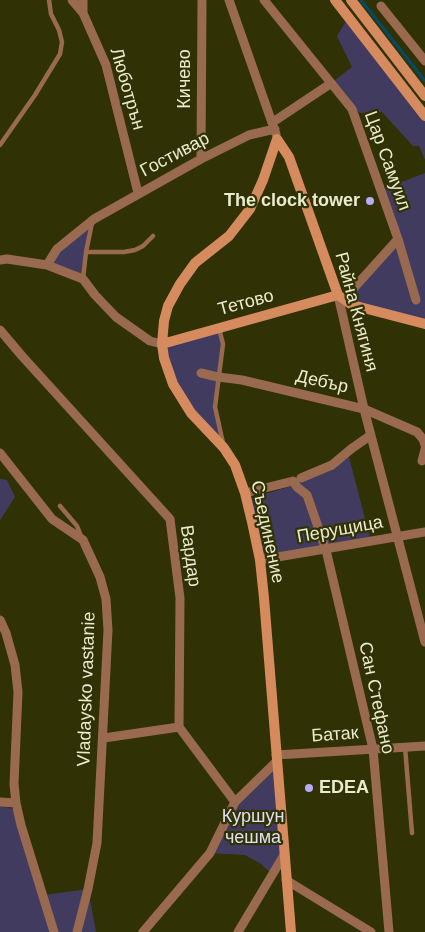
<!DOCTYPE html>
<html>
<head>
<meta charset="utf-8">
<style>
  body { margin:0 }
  canvas { display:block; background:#303104 }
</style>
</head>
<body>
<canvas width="425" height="932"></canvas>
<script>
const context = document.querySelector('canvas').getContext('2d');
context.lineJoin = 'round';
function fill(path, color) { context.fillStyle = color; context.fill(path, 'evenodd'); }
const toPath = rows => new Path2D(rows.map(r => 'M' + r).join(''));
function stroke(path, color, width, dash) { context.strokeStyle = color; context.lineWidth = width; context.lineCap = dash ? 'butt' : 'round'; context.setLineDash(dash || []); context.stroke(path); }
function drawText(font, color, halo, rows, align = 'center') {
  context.font = font + ' Helvetica,sans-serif'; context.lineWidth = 4.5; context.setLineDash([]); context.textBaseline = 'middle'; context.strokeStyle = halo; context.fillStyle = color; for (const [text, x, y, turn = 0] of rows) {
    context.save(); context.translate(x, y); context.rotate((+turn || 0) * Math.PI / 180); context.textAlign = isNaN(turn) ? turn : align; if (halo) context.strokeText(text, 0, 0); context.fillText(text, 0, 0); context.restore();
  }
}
fill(toPath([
  [348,18,425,116,425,160,419,146,413,146,382,112,361,113,352,109,330,84,352,67,337,36],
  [425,173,425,324,343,300,398,239,381,190],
  [94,219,83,279,47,265,57,249],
  [218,327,223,344,215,407,224,448,173,384,162,344],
  [349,457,370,538,263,556,248,499,292,486,330,471],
  [0,479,7,480,15,497,0,520],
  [277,761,284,855,272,874,261,864,245,855,210,853,225,820],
  [0,806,13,809,44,895,88,889,96,932,0,932]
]), '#423b60');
stroke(toPath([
  [361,0,425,81]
]), '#004b67', 3);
stroke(toPath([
  [0,145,35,95,60,54,62,42,59,30,51,14,49,0],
  [86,252,124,252,135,250,143,246,153,236],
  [83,279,86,252,92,223],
  [219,328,223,344,215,407,223,443],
  [60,506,77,526,81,536],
  [405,747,412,833]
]), '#996a4f', 4.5);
stroke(toPath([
  [72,0,83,13,106,65,138,193],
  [229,0,276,134],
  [264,0,352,109,398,239,416,300],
  [381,6,425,61],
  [83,13,83,0],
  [273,122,330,84],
  [201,159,202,0],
  [0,260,7,259,47,265,83,279,95,295,116,317,150,341,162,344],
  [47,265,57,249,94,219,201,159,249,135,275,129],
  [338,295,364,409,425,642],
  [343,300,398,239],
  [0,330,22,356,170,519,180,598,179,727,235,802],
  [201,373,218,377,242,380,364,409,417,432,423,439,425,445],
  [0,453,52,519,83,540,100,577,106,599,108,630,97,843,88,889,77,932],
  [422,461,425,449],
  [301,478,332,465,351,449,371,435],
  [245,493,293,481,297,487,307,495,326,550,373,749,389,932],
  [260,560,425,532],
  [0,620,6,633,15,665,18,692,14,784,16,803,21,825,54,932],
  [104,738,179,727],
  [276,755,425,746],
  [0,802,16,803],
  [286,880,371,932],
  [143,932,210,853,235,802,277,761],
  [238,932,284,855]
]), '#996a4f', 9);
stroke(toPath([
  [335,0,425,116],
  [351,0,425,96],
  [277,139,263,180,250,209,229,236,195,263,180,284,168,306,164,321,162,344,164,358,173,384,191,413,224,448,235,465,245,493,252,522,260,560,264,598,291,932],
  [277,139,289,157,338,295,352,305,425,324],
  [162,344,338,295]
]), '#d58b5e', 10);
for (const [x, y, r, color] of [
  [370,201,5,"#b8abf7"],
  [309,788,5,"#b8abf7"]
]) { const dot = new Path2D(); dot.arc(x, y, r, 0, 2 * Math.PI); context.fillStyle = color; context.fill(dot); stroke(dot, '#303104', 2); }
drawText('18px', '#e9ecce', '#303104', [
  ["Кичево",185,79,-90],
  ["Люботрън",127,89,74],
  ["Гостивар",175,155,-28],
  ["Цар Самуил",387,161,70],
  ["Тетово",246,303,-15],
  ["Райна Княгиня",356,312,75],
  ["Дебър",322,382,13],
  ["Перущица",340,530,-10],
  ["Съединение",267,532,78],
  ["Вардар",190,556,82],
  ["Vladaysko vastanie",87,689,-88],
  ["Сан Стефано",376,698,78],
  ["Батак",335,735,-4]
]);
drawText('bold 18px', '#e9ecce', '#303104', [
  ["The clock tower",360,201],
  ["EDEA",319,788,"left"]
], 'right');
drawText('18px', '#e0def1', '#303104', [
  ["Куршун",253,817],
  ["чешма",253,838]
]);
</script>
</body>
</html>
